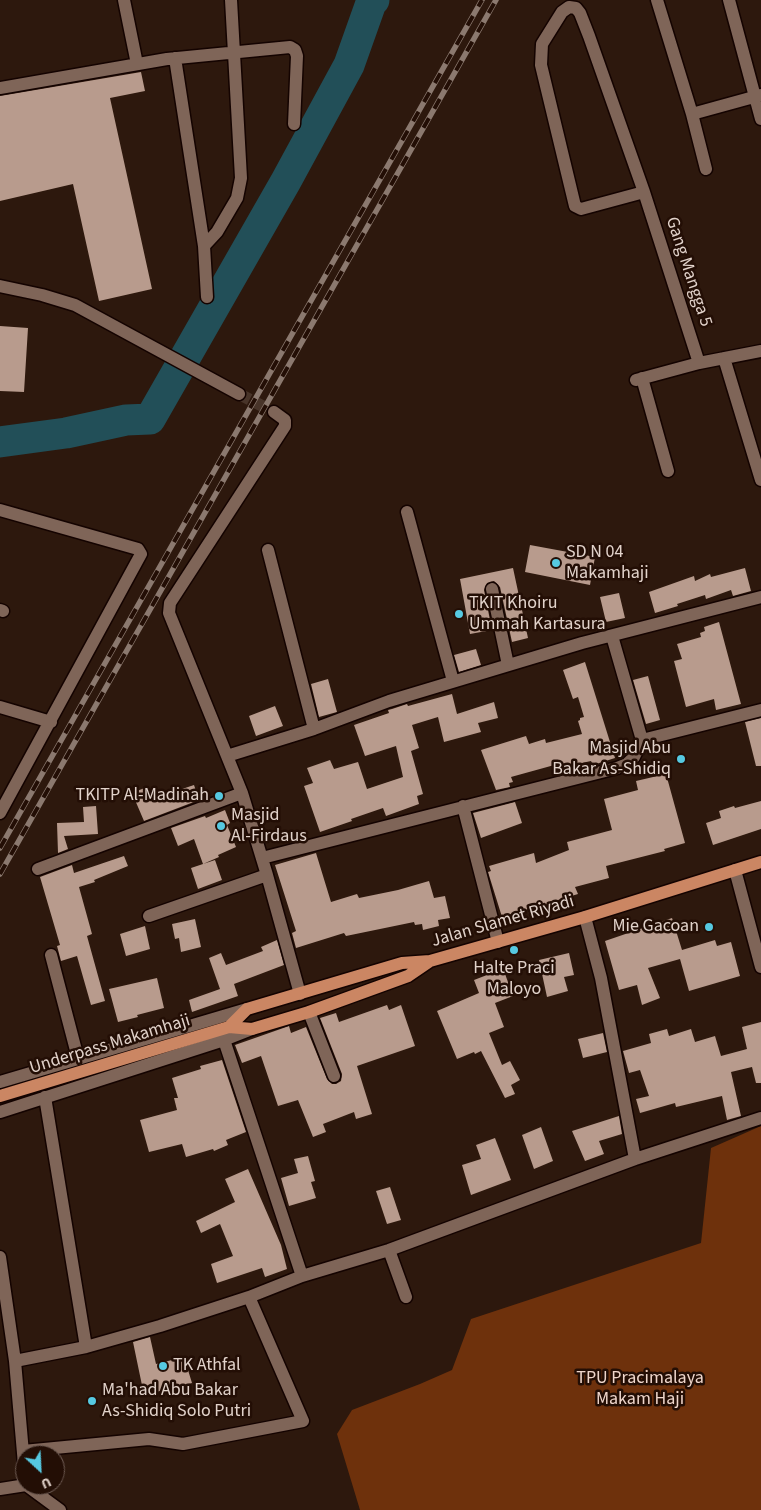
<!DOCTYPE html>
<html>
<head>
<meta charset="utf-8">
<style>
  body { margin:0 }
  #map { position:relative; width:761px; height:1510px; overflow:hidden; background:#2d180d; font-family:"Source Sans 3",sans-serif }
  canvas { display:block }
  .north { position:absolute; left:15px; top:1445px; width:50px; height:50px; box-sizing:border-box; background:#230e05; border:1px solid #6f5c54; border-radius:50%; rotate:155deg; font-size:14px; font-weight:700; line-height:20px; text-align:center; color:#e1d2ca }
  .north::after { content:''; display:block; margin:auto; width:18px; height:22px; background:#56c9e1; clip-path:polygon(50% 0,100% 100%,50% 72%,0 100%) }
</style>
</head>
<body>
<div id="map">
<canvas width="761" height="1510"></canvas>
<div class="north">U</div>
</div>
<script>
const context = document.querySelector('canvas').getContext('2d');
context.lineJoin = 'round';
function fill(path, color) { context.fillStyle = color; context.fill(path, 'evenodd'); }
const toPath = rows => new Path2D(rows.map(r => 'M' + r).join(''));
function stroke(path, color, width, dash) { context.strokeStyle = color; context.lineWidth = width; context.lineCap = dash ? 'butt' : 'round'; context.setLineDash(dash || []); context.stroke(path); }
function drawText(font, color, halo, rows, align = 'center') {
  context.font = font + ' "Source Sans 3",sans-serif'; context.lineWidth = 5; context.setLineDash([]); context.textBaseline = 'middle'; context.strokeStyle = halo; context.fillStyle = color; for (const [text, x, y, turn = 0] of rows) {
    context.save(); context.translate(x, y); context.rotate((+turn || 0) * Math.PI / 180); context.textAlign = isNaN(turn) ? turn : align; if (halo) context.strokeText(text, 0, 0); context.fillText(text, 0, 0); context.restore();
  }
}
fill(toPath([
  [761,1126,761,1510,360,1510,337,1434,352,1410,420,1384,452,1370,471,1319,701,1243,711,1148]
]), '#6e310c');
stroke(toPath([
  [0,442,66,433,126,420,150,419,286,181,349,65,371,3,374,0]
]), '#224f58', 31);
fill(toPath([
  [141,72,145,91,110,98,152,289,99,301,73,184,0,201,0,96],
  [0,326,28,328,24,392,0,391],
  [530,545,595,557,590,585,525,572],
  [513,568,528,638,512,642,500,587,494,581,487,583,484,590,492,630,470,634,460,579],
  [745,568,751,591,733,596,731,590,706,599,705,595,677,604,678,606,655,613,649,592,694,576,695,581,710,574,711,577],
  [619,593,625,618,606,622,600,597],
  [719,622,741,704,716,710,714,699,686,707,674,661,682,659,677,644,701,637,700,633,705,631,704,627],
  [476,649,481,665,459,672,454,655],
  [585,662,615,758,593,765,591,761,559,768,558,764,511,777,513,782,509,783,510,787,496,790,481,750,526,736,529,744,545,739,546,743,582,734,578,721,580,720,580,718,584,717,578,697,573,699,563,670],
  [648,676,660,720,646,724,633,680],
  [328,679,337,712,319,717,311,684],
  [452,694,457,714,494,702,498,718,478,723,481,732,444,742,438,717,412,725,419,748,411,751,423,794,417,796,419,804,386,816,383,808,351,819,352,821,320,832,304,786,313,783,307,768,330,760,334,769,358,762,367,789,403,777,396,746,365,756,354,725,389,713,388,710,392,709,407,704,408,706],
  [275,706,283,726,256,736,249,716],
  [761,718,761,766,756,766,745,722],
  [666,774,685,843,664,849,665,851,606,866,609,878,575,887,578,894,548,903,550,909,529,914,528,909,502,917,488,872,491,871,489,866,534,853,536,863,569,850,567,842,612,830,604,799,638,790,636,781],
  [194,785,199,800,144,821,132,793,147,787,151,796,166,791,167,794],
  [761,801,761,829,713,845,706,823,721,818,719,811,734,806,735,808],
  [515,802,522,823,481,838,473,813],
  [96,806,98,834,64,836,68,849,58,853,57,823,84,822,83,807],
  [225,810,230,823,227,825,236,847,218,855,219,857,203,864,194,839,178,846,171,828,205,816,206,818],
  [316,853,331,902,357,894,359,898,398,890,429,881,434,898,445,896,450,918,438,920,439,926,423,930,422,924,415,925,414,922,346,936,344,933,296,948,292,933,296,931,275,865],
  [124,856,128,866,94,880,95,882,79,887,92,934,87,936,105,1001,91,1005,77,956,61,961,57,946,60,945,40,877,72,865,74,873],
  [215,860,222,880,198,889,191,868],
  [672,918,682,950,715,940,717,946,731,942,740,976,689,991,680,959,648,968,660,998,642,1005,637,985,619,990,605,941],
  [195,919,201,947,181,952,179,938,175,939,172,924],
  [145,926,150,949,126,956,120,934],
  [277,940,284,965,234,984,238,996,192,1012,189,1000,220,989,209,958,221,953,226,965,263,951,261,947],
  [569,953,574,975,564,977,568,991,547,997,539,960],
  [500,960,513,996,495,1003,504,1027,489,1033,502,1065,510,1061,520,1080,511,1085,515,1094,505,1098,481,1051,475,1054,474,1052,457,1059,437,1011,479,993,474,980,487,975,484,966],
  [157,978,164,1008,137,1015,138,1017,118,1022,109,989],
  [387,1005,389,1010,401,1005,415,1046,357,1066,372,1114,356,1119,354,1112,323,1124,326,1132,313,1137,298,1100,278,1106,261,1056,242,1063,235,1045,289,1026,291,1033,306,1027,327,1079,332,1084,336,1084,341,1081,342,1074,320,1018,336,1013,339,1022],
  [761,1022,761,1083,756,1083,752,1067,731,1072,741,1116,727,1120,722,1096,676,1107,675,1103,640,1113,636,1099,649,1096,640,1070,629,1073,623,1051,651,1043,649,1034,667,1029,669,1036,691,1029,695,1042,715,1036,721,1056,747,1049,742,1027],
  [603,1033,607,1052,583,1058,578,1039],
  [222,1060,246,1132,226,1140,228,1145,214,1151,213,1149,186,1157,182,1144,149,1152,140,1120,177,1110,174,1098,178,1098,172,1078,201,1069,200,1066],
  [619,1116,622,1134,599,1141,604,1154,585,1161,572,1131],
  [541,1127,553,1161,534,1169,522,1135],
  [495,1138,511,1180,471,1195,462,1165,481,1159,476,1145],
  [308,1156,315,1181,311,1182,316,1198,289,1206,281,1178,298,1173,294,1159],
  [248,1169,281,1245,287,1269,265,1277,262,1268,217,1283,211,1264,233,1256,220,1224,201,1233,196,1221,235,1202,225,1179],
  [390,1187,401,1220,387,1224,376,1191],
  [150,1337,156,1364,184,1357,192,1383,144,1395,133,1342]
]), '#b89b8d');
stroke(toPath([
  [239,394,274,412]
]), '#483429', 12, [12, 6]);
const minor = toPath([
  [124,0,137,64],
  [657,0,692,114,706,169],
  [729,0,761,119],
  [175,58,204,246],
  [0,88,167,59,290,47,295,50,297,56,294,124],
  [692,114,761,95],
  [644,192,581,209,575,206,541,65,542,44,562,12,569,7,576,8,580,13,589,36,644,192,699,363],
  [0,286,42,295,75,305,239,394],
  [207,297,204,246,217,232,237,198,241,178,231,0],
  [724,358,761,480],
  [642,378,668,471],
  [636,380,699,363,761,351],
  [274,412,285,420,285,426,170,603,169,613,242,793,267,875,300,994],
  [0,510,138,549,141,554,0,813],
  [407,512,453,681],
  [268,550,314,729],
  [492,589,508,665],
  [0,610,3,611],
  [612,636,642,740],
  [0,707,51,722],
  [227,756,314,729,389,701,582,643,761,597],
  [463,806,498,942],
  [262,858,617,768,627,764,634,757,642,740,761,710],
  [38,869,242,793],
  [735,870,761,967],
  [149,916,267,875],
  [585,917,601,978,635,1159],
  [51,955,78,1058],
  [309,1012,334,1076],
  [224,1040,302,1276],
  [0,1082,247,1009],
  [45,1097,86,1347],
  [0,1112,224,1040,252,1029],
  [389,1250,406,1297],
  [0,1257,15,1361,86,1347,160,1326,249,1297,302,1276,389,1250,635,1159,761,1118],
  [15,1361,25,1476],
  [23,1451,149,1439,183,1444,303,1421,249,1297],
  [26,1485,60,1510],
  [0,1489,26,1485]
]);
const major = toPath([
  [229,1027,247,1009,402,963,430,961],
  [0,1096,229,1027,252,1029,309,1012,408,976,430,961,585,917,761,862]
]);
stroke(minor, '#140300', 15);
stroke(major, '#140300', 15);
stroke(minor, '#7f6558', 12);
stroke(major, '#cb8663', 12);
const rail = toPath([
  [0,848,482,0],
  [0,874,496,0]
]);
stroke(rail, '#8b796f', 5.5);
stroke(rail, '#230e05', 4, [11]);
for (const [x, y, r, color] of [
  [556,563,5,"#56c9e1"],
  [459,614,5,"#56c9e1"],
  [681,759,5,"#56c9e1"],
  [219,796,5,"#56c9e1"],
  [221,826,5,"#56c9e1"],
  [709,927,5,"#56c9e1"],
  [514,950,5,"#56c9e1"],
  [163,1366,5,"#56c9e1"],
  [92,1401,5,"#56c9e1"]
]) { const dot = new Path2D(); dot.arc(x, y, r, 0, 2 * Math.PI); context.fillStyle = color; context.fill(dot); stroke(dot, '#230e05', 2); }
drawText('18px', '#e1d2ca', '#230e05', [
  ["Gang Mangga 5",688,272,72],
  ["Jalan Slamet Riyadi",503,922,-16],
  ["Underpass Makamhaji",110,1045,-17]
]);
drawText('18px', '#e1d2ca', '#230e05', [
  ["SD N 04",566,553],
  ["Makamhaji",566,574],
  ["TKIT Khoiru",469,604],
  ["Ummah Kartasura",469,625],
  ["Masjid Abu",671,749,"right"],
  ["Bakar As-Shidiq",671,770,"right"],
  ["TKITP Al-Madinah",209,796,"right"],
  ["Masjid",231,816],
  ["Al-Firdaus",231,837],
  ["Mie Gacoan",699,927,"right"],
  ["Halte Praci",514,969,"center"],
  ["Maloyo",514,990,"center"],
  ["TK Athfal",173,1366],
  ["Ma'had Abu Bakar",102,1391],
  ["As-Shidiq Solo Putri",102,1412]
], 'left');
drawText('18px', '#efd6cb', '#230e05', [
  ["TPU Pracimalaya",640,1379],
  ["Makam Haji",640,1400]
]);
</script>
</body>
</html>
